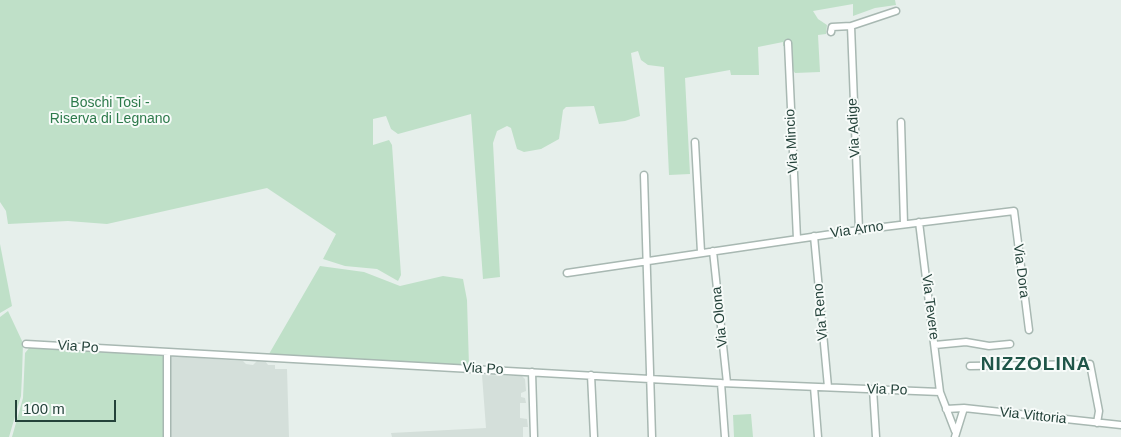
<!DOCTYPE html>
<html>
<head>
<meta charset="utf-8">
<style>
  body { margin:0 }
  #map { position:relative; width:1121px; height:437px; overflow:hidden; background:#e6efeb; font-family:Arial,sans-serif }
  canvas { display:block }
  .scale { position:absolute; left:15px; top:400px; width:101px; height:22px; box-sizing:border-box; border:2px solid #24423a; border-top:0; padding-left:6px; font-size:15px; line-height:18px; white-space:nowrap; color:#24423a; -webkit-text-stroke:4px #f7fbf9; paint-order:stroke }
</style>
</head>
<body>
<div id="map">
<canvas width="1121" height="437"></canvas>
<div class="scale">100 m</div>
</div>
<script>
const context = document.querySelector('canvas').getContext('2d');
context.lineJoin = 'round';
function fill(path, color) { context.fillStyle = color; context.fill(path, 'evenodd'); }
const toPath = rows => new Path2D(rows.map(r => 'M' + r).join(''));
function stroke(path, color, width, dash) { context.strokeStyle = color; context.lineWidth = width; context.lineCap = dash ? 'butt' : 'round'; context.setLineDash(dash || []); context.stroke(path); }
function drawText(font, color, halo, rows, align = 'center') {
  context.font = font + ' Arial,sans-serif'; context.lineWidth = 4; context.setLineDash([]); context.textBaseline = 'middle'; context.strokeStyle = halo; context.fillStyle = color; for (const [text, x, y, turn = 0] of rows) {
    context.save(); context.translate(x, y); context.rotate((+turn || 0) * Math.PI / 180); context.textAlign = isNaN(turn) ? turn : align; if (halo) context.strokeText(text, 0, 0); context.fillText(text, 0, 0); context.restore();
  }
}
fill(toPath([
  [171,356,243,361,246,364,253,365,257,361,266,362,268,365,275,365,275,369,287,369,289,437,171,437],
  [482,375,522,376,525,379,526,391,521,393,521,397,525,398,526,403,520,403,520,418,527,419,528,427,523,427,523,437,392,437,391,433,486,428]
]), '#d4dfda');
fill(toPath([
  [0,0,895,0,896,5,875,8,853,16,853,4,813,11,818,19,827,25,826,34,818,35,820,72,795,73,792,69,790,46,783,46,783,42,758,47,759,75,731,75,730,70,685,78,690,174,669,175,664,67,648,65,641,60,638,51,631,53,640,116,625,121,599,124,594,106,566,107,563,110,559,139,541,149,524,152,517,149,511,128,507,126,497,131,493,143,500,277,483,279,471,114,398,134,391,129,386,116,373,119,373,145,389,140,392,145,401,275,398,281,377,269,345,266,323,259,336,234,267,188,107,224,68,221,8,224,6,211,0,202],
  [0,244,12,306,0,313],
  [320,266,364,272,400,286,443,276,463,279,467,300,469,366,269,354],
  [8,311,23,343,22,375,21,396,9,437,0,437,0,317],
  [30,347,165,356,164,437,12,437,23,398,25,353],
  [751,414,753,437,734,437,733,415]
]), '#bfe0c8');
const minor = toPath([
  [851,26,859,230],
  [831,32,832,27,851,26,896,11],
  [788,43,797,239],
  [901,122,904,224],
  [695,142,701,252],
  [644,175,652,437],
  [919,222,940,392,955,431],
  [814,236,828,387],
  [713,251,727,383],
  [567,273,859,230,1014,211,1029,330],
  [26,344,721,383,940,392],
  [935,345,966,342,989,346,1010,344],
  [970,366,1090,364,1099,411,1097,423],
  [532,372,534,437],
  [591,375,594,437],
  [721,383,725,437],
  [814,387,818,437],
  [873,389,876,437],
  [946,409,964,408,1121,425],
  [167,437,167,353],
  [955,437,964,408]
]);
stroke(minor, '#a8b8b2', 9);
stroke(minor, '#fff', 6);
drawText('14px', '#2d7a4b', '#f7fbf9', [
  ["Boschi Tosi -",110,103],
  ["Riserva di Legnano",110,119]
]);
drawText('14px', '#24423a', '#f7fbf9', [
  ["Via Adige",854,128,-93],
  ["Via Mincio",792,141,-93],
  ["Via Arno",857,230,-8],
  ["Via Dora",1021,271,83],
  ["Via Tevere",930,307,83],
  ["Via Reno",821,312,-95],
  ["Via Olona",720,317,-96],
  ["Via Po",78,347,4],
  ["Via Po",483,369,3],
  ["Via Po",887,390,2],
  ["Via Vittoria",1033,416,6]
]);
context.letterSpacing = '1px';
drawText('bold 19px', '#1f5548', '#f7fbf9', [
  ["NIZZOLINA",1036,365]
]);
context.letterSpacing = '0px';
</script>
</body>
</html>
